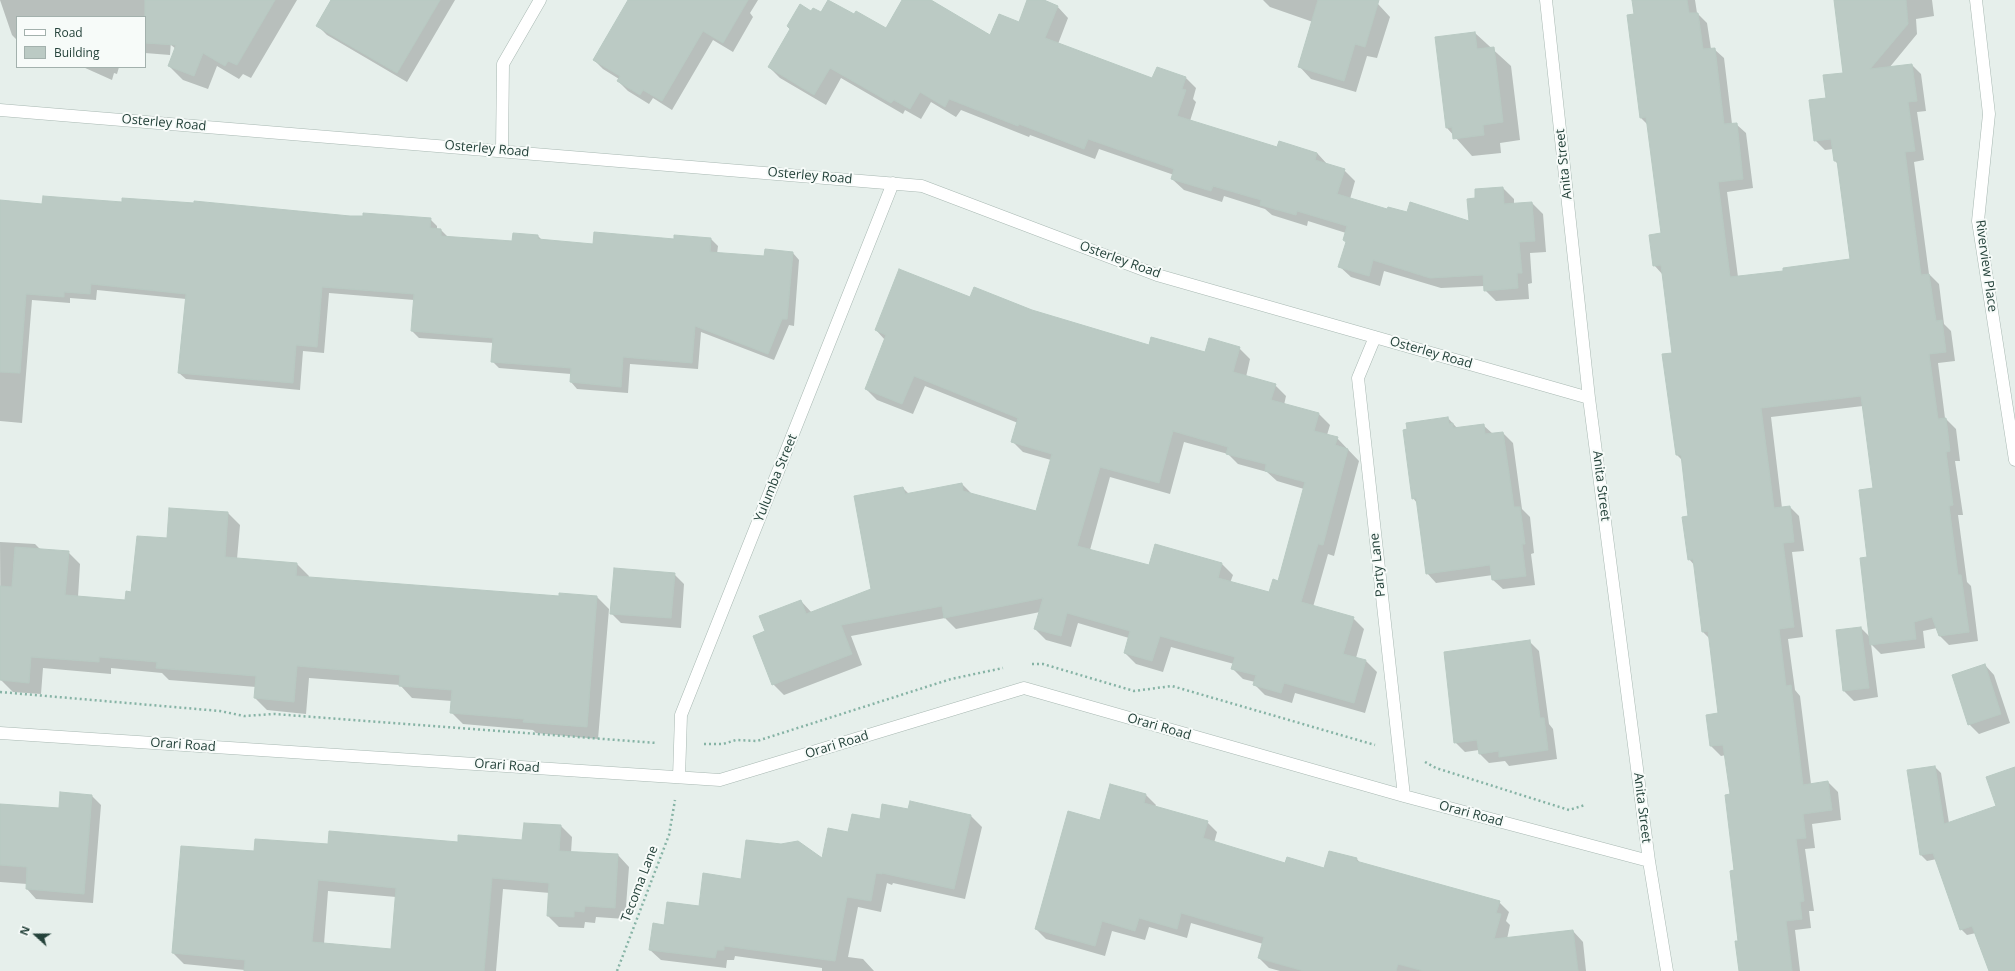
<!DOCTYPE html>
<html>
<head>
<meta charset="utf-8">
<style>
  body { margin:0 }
  #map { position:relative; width:2015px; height:971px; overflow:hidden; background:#e6efeb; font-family:"Open Sans",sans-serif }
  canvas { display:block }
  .legend { position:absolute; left:16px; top:16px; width:130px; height:52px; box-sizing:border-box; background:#f7fbf9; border:1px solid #a3b1ad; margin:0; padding:5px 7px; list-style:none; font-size:12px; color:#24423a }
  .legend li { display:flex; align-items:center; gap:8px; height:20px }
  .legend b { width:20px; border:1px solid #a3b1ad }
  .north { position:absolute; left:16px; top:915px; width:40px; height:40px; -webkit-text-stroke:3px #f7fbf9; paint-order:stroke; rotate:291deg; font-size:11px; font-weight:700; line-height:16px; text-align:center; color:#24423a }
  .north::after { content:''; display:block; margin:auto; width:14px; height:18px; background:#24423a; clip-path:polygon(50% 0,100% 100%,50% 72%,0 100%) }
</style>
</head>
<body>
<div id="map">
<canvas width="2015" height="971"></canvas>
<ul class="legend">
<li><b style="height:5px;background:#fff"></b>Road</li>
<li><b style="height:11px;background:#bbcac4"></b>Building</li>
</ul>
<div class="north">N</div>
</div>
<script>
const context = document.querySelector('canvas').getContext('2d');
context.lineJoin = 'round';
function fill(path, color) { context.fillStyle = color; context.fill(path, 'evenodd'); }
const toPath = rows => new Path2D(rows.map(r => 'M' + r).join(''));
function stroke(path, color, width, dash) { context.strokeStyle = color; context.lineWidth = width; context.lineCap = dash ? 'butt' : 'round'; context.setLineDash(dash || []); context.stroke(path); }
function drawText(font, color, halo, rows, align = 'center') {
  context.font = font + ' "Open Sans",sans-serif'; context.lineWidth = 4; context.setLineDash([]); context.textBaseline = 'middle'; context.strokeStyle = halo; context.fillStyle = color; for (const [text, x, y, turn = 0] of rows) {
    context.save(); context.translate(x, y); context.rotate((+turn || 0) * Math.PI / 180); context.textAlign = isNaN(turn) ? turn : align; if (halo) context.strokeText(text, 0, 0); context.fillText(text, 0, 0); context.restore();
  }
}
fill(toPath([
  [0,0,174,0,170,55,145,53,145,17,17,17,17,40,12,35],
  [198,0,297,0,251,78,243,74,239,79,217,66,208,89,183,80,169,66,176,49,171,45],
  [332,0,455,0,407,82,327,35,318,26],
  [631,0,758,0,750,13,753,17,733,52,713,40,672,110,653,98,649,104,628,91,618,81,619,79,603,69,594,60],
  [903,0,929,0,991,36,1019,24,1028,0,1041,0,1057,6,1068,18,1058,44,1153,79,1185,77,1196,88,1193,99,1196,102,1190,121,1278,148,1279,143,1317,153,1328,165,1344,170,1355,181,1350,199,1388,211,1470,222,1476,199,1503,188,1514,199,1514,204,1532,203,1543,214,1546,252,1530,253,1532,283,1528,284,1529,299,1496,301,1485,290,1484,286,1441,288,1384,271,1380,286,1351,277,1339,266,1347,243,1346,233,1308,221,1307,226,1272,215,1265,209,1224,196,1222,202,1184,190,1172,179,1174,175,1099,149,1095,159,1030,135,1029,137,961,110,956,117,931,102,921,119,905,110,903,114,841,78,826,105,780,78,769,67,811,13,855,16,886,29],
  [1263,0,1364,0,1378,4,1390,17,1377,58,1367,56,1356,92,1311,79,1299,66,1313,22,1270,7],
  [1633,0,1695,0,1697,13,1707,23,1711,49,1714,49,1724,58,1732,124,1736,124,1746,133,1753,188,1727,192,1738,277,1784,272,1851,260,1839,165,1835,161,1833,149,1825,150,1815,140,1827,99,1844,73,1835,0,1932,0,1934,16,1916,19,1917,34,1889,68,1912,65,1921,74,1926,111,1917,112,1924,160,1914,162,1929,274,1939,284,1944,324,1951,331,1955,361,1938,363,1945,418,1956,429,1960,461,1955,461,1963,515,1958,515,1967,582,1971,586,1978,641,1949,645,1939,635,1937,628,1923,631,1925,648,1881,654,1871,644,1878,697,1854,701,1844,691,1837,631,1861,628,1870,637,1868,558,1874,489,1863,406,1771,417,1782,508,1790,507,1799,516,1804,551,1792,552,1803,637,1788,639,1795,690,1800,696,1811,784,1828,782,1838,792,1841,820,1812,824,1815,848,1805,849,1814,911,1809,911,1811,928,1795,930,1800,971,1740,971,1740,942,1731,795,1726,755,1721,756,1711,746,1707,716,1720,714,1710,639,1703,632,1695,566,1689,559,1689,517,1682,460,1677,455,1664,355,1673,354,1663,275,1654,265,1662,234,1648,125,1641,118],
  [1475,33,1511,66,1520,140,1500,143,1501,153,1472,156,1447,128,1436,38],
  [83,67,119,67,117,74,114,73,112,80],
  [0,201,43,205,430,219,437,226,437,230,441,230,448,237,513,243,538,236,542,240,594,245,674,240,711,239,718,246,717,254,765,257,793,253,799,260,794,326,789,325,774,360,701,332,698,369,630,364,628,393,577,389,571,382,571,374,499,368,492,361,494,343,419,338,412,331,414,300,329,293,324,353,303,351,300,390,186,379,179,373,186,299,97,290,96,300,70,298,70,303,32,300,22,423,0,421],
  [970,298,1032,311,1150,346,1206,354,1239,348,1250,359,1246,377,1275,385,1286,396,1284,405,1319,414,1330,425,1327,435,1337,438,1359,461,1334,556,1328,554,1313,607,1353,618,1364,629,1356,658,1366,661,1377,672,1365,713,1295,693,1292,703,1265,695,1254,684,1255,682,1243,679,1232,668,1234,664,1171,647,1163,672,1136,664,1125,653,1129,638,1078,623,1071,647,1046,640,1035,629,1040,612,956,629,945,618,851,636,862,665,784,695,773,684,766,632,801,601,812,613,872,590,903,488,909,494,962,484,972,494,1037,512,1051,460,1023,452,1012,441,1018,423,925,386,913,414,877,400,866,389,885,340,876,330],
  [1184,442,1228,454,1238,464,1267,472,1277,481,1304,489,1279,582,1269,594,1230,583,1233,575,1222,564,1156,545,1150,567,1090,550,1110,477,1170,494],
  [1448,418,1457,428,1483,425,1493,434,1503,433,1513,443,1522,509,1530,517,1534,553,1531,554,1535,585,1503,589,1493,580,1493,575,1436,583,1427,573,1417,503,1413,498],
  [228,513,240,525,237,559,297,564,309,576,308,578,560,597,597,597,609,609,598,739,536,733,533,730,463,724,451,712,452,701,412,698,400,685,309,678,306,714,267,710,255,698,256,687,169,680,162,673,111,668,111,674,43,668,41,694,13,692,1,680,0,542,35,544,41,550,68,552,80,564,78,597,126,601,168,539],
  [674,574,684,584,681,628,621,623,611,613],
  [1529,641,1539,651,1549,724,1553,729,1557,759,1509,766,1505,761,1489,763,1480,754,1479,750,1465,752,1455,742],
  [1985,665,1994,675,2010,723,1979,734,1969,724],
  [1935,767,1941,773,1949,823,1997,807,2015,768,2015,971,1990,971,1976,933,1967,935,1961,929,1937,859,1927,861,1921,855],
  [1111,786,1146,795,1156,805,1155,807,1207,822,1217,832,1214,843,1286,864,1325,869,1330,852,1357,859,1361,864,1499,902,1509,912,1506,921,1510,925,1507,939,1573,931,1583,942,1586,971,1280,971,1269,968,1259,958,1263,944,1191,923,1187,938,1149,927,1145,940,1112,931,1105,956,1046,939,1036,929,1101,822],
  [92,796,101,805,93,903,36,899,27,889,27,884,0,882,0,805,60,809],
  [911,802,971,816,982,827,965,899,893,883,892,885,887,883,881,912,858,907,848,957,863,959,874,971,822,971,822,968,735,956,734,960,727,960,726,968,661,960,650,950,665,926,700,907,742,880,823,859,849,833,909,810],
  [561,826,572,837,571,853,618,855,629,867,625,919,596,917,595,923,585,922,584,928,559,927,548,916,550,893,503,889,496,971,245,971,245,970,184,964,173,953,255,852,329,845,523,841],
  [328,891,396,897,392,950,324,944]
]), '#0003');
const building = toPath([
  [145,0,275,0,237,65,228,61,225,66,203,53,194,76,168,66,176,45,145,43,145,0],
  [331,0,440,0,397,73,316,26,331,0],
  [628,0,748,0,723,43,703,31,662,101,643,90,640,95,617,81,620,76,593,60,628,0],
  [828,0,854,14,856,11,886,28,902,0,931,0,990,35,999,14,1019,22,1027,0,1044,0,1058,6,1045,38,1152,78,1157,67,1186,77,1182,89,1186,90,1177,116,1277,147,1279,141,1317,153,1315,160,1345,169,1337,194,1387,209,1388,207,1407,212,1410,202,1469,221,1467,199,1475,198,1475,189,1503,187,1504,204,1532,202,1535,241,1519,242,1522,273,1517,273,1518,288,1484,291,1483,275,1430,278,1373,260,1369,276,1338,267,1346,242,1343,240,1347,226,1297,211,1296,215,1260,205,1261,200,1213,186,1211,191,1171,179,1174,169,1088,139,1084,149,1019,124,1018,126,949,99,945,107,920,92,910,109,894,100,891,103,830,68,814,95,768,67,790,29,787,26,800,4,811,11,813,8,821,12,828,0],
  [1318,0,1379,0,1365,47,1355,44,1344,81,1298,67,1318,0],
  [1632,0,1687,0,1689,13,1698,13,1703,49,1715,48,1724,124,1737,123,1743,179,1718,182,1730,277,1783,271,1783,268,1850,259,1837,161,1834,161,1831,139,1814,141,1809,100,1826,98,1823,75,1843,73,1834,0,1906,0,1908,24,1870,69,1912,64,1917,101,1908,102,1915,151,1905,152,1921,275,1929,274,1936,321,1942,320,1946,352,1929,354,1938,419,1946,418,1950,451,1946,452,1953,505,1949,506,1958,575,1961,575,1969,632,1939,636,1932,617,1914,622,1916,639,1870,645,1860,558,1867,557,1859,490,1873,488,1861,396,1761,408,1774,508,1790,506,1794,542,1783,543,1794,627,1779,629,1786,686,1791,685,1803,785,1828,781,1832,810,1803,814,1806,838,1796,839,1804,901,1800,902,1802,919,1786,921,1792,971,1739,971,1735,941,1738,941,1730,871,1734,870,1725,795,1730,794,1723,745,1710,746,1706,715,1718,713,1708,631,1702,632,1693,559,1688,560,1682,517,1688,516,1681,455,1676,455,1662,354,1672,353,1661,265,1653,266,1649,235,1661,233,1646,117,1640,118,1627,15,1634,14,1632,0],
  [1475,32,1477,49,1494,47,1503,122,1483,125,1484,135,1453,139,1452,127,1446,128,1435,37,1475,32],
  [43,196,122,202,122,198,194,203,194,201,350,216,363,216,363,213,431,218,430,228,441,229,441,236,512,241,513,233,538,235,538,239,593,244,594,232,674,239,674,235,711,238,710,252,764,256,765,249,793,252,787,319,782,319,768,354,695,326,692,363,623,357,621,387,570,382,571,368,491,362,493,338,411,331,414,294,322,287,317,347,296,345,293,383,178,373,186,294,91,284,90,294,64,292,64,297,26,294,20,373,0,372,0,200,42,204,43,196],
  [899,269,970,297,974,287,1032,310,1149,345,1151,337,1205,352,1209,338,1240,347,1233,372,1276,384,1271,400,1319,413,1314,431,1338,437,1335,445,1348,449,1323,545,1318,544,1301,602,1354,617,1343,654,1366,660,1354,703,1284,683,1281,693,1253,685,1256,675,1231,669,1235,657,1160,636,1152,661,1124,653,1130,631,1067,613,1061,636,1034,629,1043,598,944,618,942,606,841,625,852,654,772,685,753,636,765,631,759,616,801,600,806,614,871,589,854,496,903,487,905,494,962,483,963,491,1036,511,1052,454,1011,442,1018,418,914,376,902,404,865,389,886,335,875,330,899,269],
  [1173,431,1228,447,1226,454,1266,464,1265,471,1305,482,1278,581,1273,579,1269,592,1218,578,1222,563,1155,544,1149,565,1077,546,1100,467,1159,483,1173,431],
  [1448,417,1449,424,1453,423,1453,428,1484,424,1485,434,1503,432,1514,507,1520,507,1525,544,1522,544,1526,576,1492,580,1490,565,1426,574,1416,498,1412,499,1403,430,1407,429,1406,423,1448,417],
  [169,508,228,512,225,557,297,563,296,576,559,596,559,593,597,596,587,727,523,722,524,719,450,713,452,690,399,686,400,675,297,666,294,702,254,698,256,676,156,668,157,662,99,657,99,662,31,657,29,683,0,680,0,586,12,587,15,547,69,551,65,595,125,600,126,591,131,592,137,536,167,538,169,508],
  [614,568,675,573,671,618,610,614,614,568],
  [1861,627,1869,688,1843,691,1836,630,1861,627],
  [1530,640,1540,718,1544,718,1548,750,1499,757,1499,751,1479,754,1477,740,1454,743,1444,652,1530,640],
  [1985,664,2001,714,1968,725,1952,675,1985,664],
  [1935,766,1944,824,1996,806,1986,777,2015,767,2015,971,1989,971,1972,926,1960,930,1933,853,1920,855,1907,770,1935,766],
  [1110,784,1146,794,1144,803,1208,821,1203,838,1285,863,1287,857,1324,868,1329,851,1357,858,1356,861,1500,901,1496,913,1501,914,1494,939,1573,930,1578,971,1424,971,1398,964,1396,971,1304,971,1258,958,1264,937,1181,913,1177,929,1139,918,1135,931,1102,921,1095,946,1035,929,1068,811,1100,820,1110,784],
  [60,792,92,795,84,894,26,889,27,867,0,865,0,804,59,808,60,792],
  [910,801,971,815,954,889,882,873,882,874,876,873,871,901,847,897,835,961,724,946,724,950,717,950,715,958,649,950,653,923,664,925,667,902,699,906,703,873,741,879,746,840,781,844,798,841,822,858,828,828,848,832,852,814,880,819,882,804,908,809,910,801],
  [524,823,561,825,559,851,618,854,615,908,585,906,584,912,574,911,574,917,547,916,549,883,492,878,484,971,244,971,245,960,172,953,181,846,254,851,255,839,328,844,329,831,458,842,458,835,522,840,524,823],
  [318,880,396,888,391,949,312,942,318,880]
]);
fill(building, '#bbcac4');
stroke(building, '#b8c9c2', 1);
const minor = toPath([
  [1546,0,1589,398,1649,861,1667,971],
  [1976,0,1989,114,1978,221,2015,460],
  [0,110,922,186,1157,275,1589,398],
  [502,150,503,64,540,0],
  [1375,337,1358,378,1404,796],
  [0,733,720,780,1024,688,1404,796,1649,861],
  [679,777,681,715,893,183]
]);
stroke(minor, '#a8b8b2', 13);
stroke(toPath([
  [1032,664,1043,664,1134,691,1172,686,1375,745],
  [0,692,220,711,244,716,274,714,657,743],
  [704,744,723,744,736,740,757,741,951,679,1003,668],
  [1425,762,1436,768,1569,810,1585,805],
  [617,971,669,835,675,800]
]), '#86b3a5', 2.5, [2, 3]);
stroke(minor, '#fff', 12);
drawText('13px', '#24423a', '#f7fbf9', [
  ["Osterley Road",164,123,5],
  ["Osterley Road",487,149,5],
  ["Anita Street",1564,164,-96],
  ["Osterley Road",810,176,5],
  ["Osterley Road",1120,260,20],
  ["Riverview Place",1986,266,82],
  ["Osterley Road",1431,353,16],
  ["Yulumba Street",776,478,-68],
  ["Anita Street",1601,486,83],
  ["Party Lane",1378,565,-96],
  ["Orari Road",1159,727,16],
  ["Orari Road",183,745,4],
  ["Orari Road",837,745,-17],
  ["Orari Road",507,766,4],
  ["Anita Street",1642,808,83],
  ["Orari Road",1471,814,15],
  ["Tecoma Lane",640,884,-69]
]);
</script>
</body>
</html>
